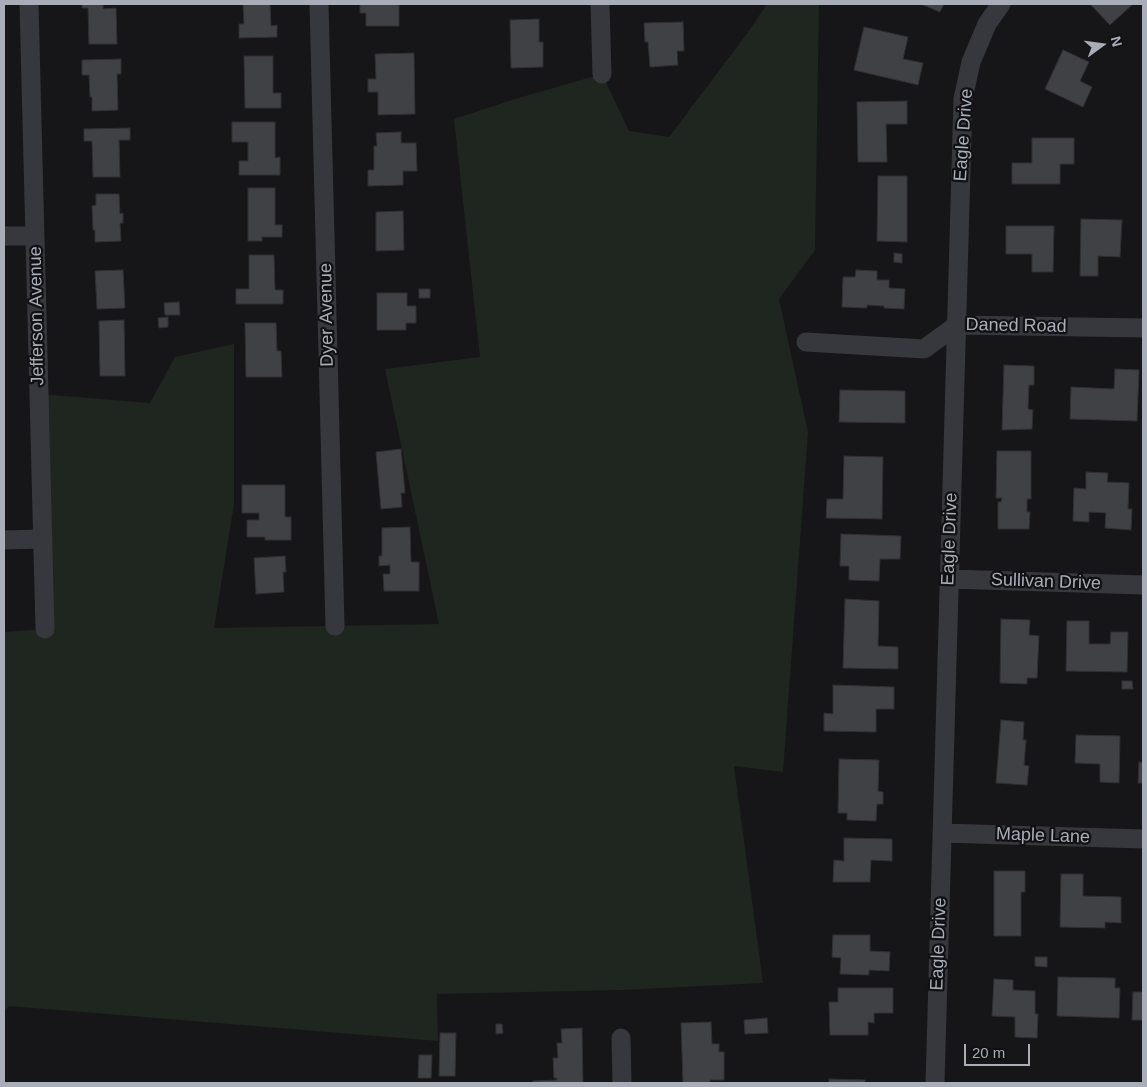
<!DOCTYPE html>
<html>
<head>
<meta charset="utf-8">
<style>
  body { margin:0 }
  #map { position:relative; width:1147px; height:1087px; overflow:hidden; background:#161618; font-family:Helvetica,sans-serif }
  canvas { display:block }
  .frame { position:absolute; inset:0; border:5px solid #a8adb8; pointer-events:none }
  .north { position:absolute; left:1077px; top:20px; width:50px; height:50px; -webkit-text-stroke:4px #111113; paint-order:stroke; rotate:76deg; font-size:14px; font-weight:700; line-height:20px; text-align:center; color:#a8adb8 }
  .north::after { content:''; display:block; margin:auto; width:18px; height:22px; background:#a8adb8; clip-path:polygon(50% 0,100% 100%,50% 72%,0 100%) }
  .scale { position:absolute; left:964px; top:1044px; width:66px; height:22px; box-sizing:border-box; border:2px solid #a8adb8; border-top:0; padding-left:6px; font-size:15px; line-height:18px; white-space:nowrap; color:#a8adb8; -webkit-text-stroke:4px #111113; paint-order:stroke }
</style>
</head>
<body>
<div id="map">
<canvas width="1147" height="1087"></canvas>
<div class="frame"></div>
<div class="north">N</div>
<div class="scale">20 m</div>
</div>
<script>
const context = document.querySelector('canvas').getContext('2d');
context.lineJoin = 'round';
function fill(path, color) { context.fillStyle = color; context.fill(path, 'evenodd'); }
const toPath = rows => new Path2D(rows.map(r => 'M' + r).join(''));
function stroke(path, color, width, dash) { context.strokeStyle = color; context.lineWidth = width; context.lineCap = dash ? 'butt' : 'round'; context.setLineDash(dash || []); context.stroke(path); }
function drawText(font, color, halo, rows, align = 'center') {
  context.font = font + ' Helvetica,sans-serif'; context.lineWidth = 4.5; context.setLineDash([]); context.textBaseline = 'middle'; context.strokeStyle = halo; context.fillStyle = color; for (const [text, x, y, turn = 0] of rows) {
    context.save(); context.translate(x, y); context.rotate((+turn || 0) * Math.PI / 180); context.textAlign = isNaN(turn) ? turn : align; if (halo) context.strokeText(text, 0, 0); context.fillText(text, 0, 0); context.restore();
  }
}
fill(toPath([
  [767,4,819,4,815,250,779,299,808,432,783,772,734,766,763,983,622,990,437,994,438,1041,9,1006,4,1011,4,632,44,629,39,394,150,403,175,357,234,344,234,504,214,628,439,624,385,369,480,357,454,119,515,99,602,74,629,131,669,137,746,35]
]), '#1e261f');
const building = toPath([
  [82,4,103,4,103,9,116,8,117,44,89,44,88,8,82,8,82,4],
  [243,4,270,4,271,26,277,25,277,37,239,38,239,24,244,24,243,4],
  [360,4,399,4,399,26,366,26,366,13,360,13,360,4],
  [921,4,944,4,940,12,921,4],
  [1090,4,1133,4,1110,25,1090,4],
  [539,19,539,42,543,42,543,67,511,68,510,20,539,19],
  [683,22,684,51,677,51,678,65,650,67,648,42,645,42,644,23,683,22],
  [864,27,908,37,903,59,923,63,918,85,854,70,864,27],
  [1063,50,1089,62,1080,81,1092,87,1083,107,1045,89,1063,50],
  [414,53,415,114,378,115,378,92,368,92,368,79,376,79,375,54,414,53],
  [244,56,273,56,273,93,281,93,281,108,245,108,244,56],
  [121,59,121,74,117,74,118,110,92,111,92,97,90,97,89,75,82,75,82,60,121,59],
  [907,101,907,124,886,124,887,162,858,162,857,102,907,101],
  [232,122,275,122,275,158,280,157,280,175,239,175,239,161,248,161,248,142,232,142,232,122],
  [130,128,130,140,119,140,120,177,93,177,92,141,84,141,84,129,130,128],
  [401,132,401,143,416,143,417,171,403,171,403,185,368,186,368,170,374,170,374,146,377,146,376,133,401,132],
  [1032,138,1074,138,1074,164,1060,164,1060,184,1012,184,1012,163,1032,163,1032,138],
  [878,176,907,176,907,242,877,241,878,176],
  [248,188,275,188,275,225,282,225,282,237,262,237,262,241,248,241,248,188],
  [96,194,119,194,120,214,123,213,123,223,120,223,121,241,95,242,95,230,93,230,92,206,96,205,96,194],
  [403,211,404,250,376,251,376,212,403,211],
  [1081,219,1122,220,1120,257,1098,256,1098,276,1080,276,1081,219],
  [1006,226,1054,226,1053,272,1032,272,1032,254,1006,254,1006,226],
  [894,253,902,254,902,263,894,262,894,253],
  [249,255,274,255,275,290,283,290,283,304,236,304,236,289,249,289,249,255],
  [123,270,125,308,97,309,95,271,123,270],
  [856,270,877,271,877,280,889,280,889,288,905,289,904,309,884,308,884,306,867,305,867,308,842,307,843,277,855,277,856,270],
  [419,289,430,289,430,298,419,298,419,289],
  [377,293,407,293,407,306,416,306,416,323,406,323,406,330,377,330,377,293],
  [179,302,180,315,165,315,164,303,179,302],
  [168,317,168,327,159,328,158,318,168,317],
  [124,320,125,376,100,376,99,321,124,320],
  [245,323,276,323,277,351,281,351,282,377,246,377,245,323],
  [1004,365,1034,366,1034,385,1029,385,1028,409,1033,410,1032,429,1002,430,1004,365],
  [1115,369,1139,370,1137,421,1070,419,1071,387,1114,389,1115,369],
  [840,390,905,391,905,423,839,422,840,390],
  [401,449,405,493,401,493,402,507,381,509,376,452,401,449],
  [997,451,1031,451,1031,499,1027,499,1027,512,1030,512,1029,529,998,529,998,502,1001,502,1002,498,996,498,997,451],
  [844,456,883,457,882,519,826,518,827,499,843,499,844,456],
  [1086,472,1108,473,1107,482,1129,483,1128,509,1132,509,1131,530,1105,528,1106,513,1089,512,1089,522,1073,521,1074,488,1086,489,1086,472],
  [242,485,285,485,285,517,291,517,291,540,265,540,265,537,247,537,247,520,259,520,259,513,242,513,242,485],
  [410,527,411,562,419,562,419,591,384,591,383,574,390,574,390,565,379,566,379,556,382,556,382,528,410,527],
  [841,534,901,536,900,559,880,559,879,581,849,580,849,566,840,566,841,534],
  [285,556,286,572,283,572,284,592,256,594,254,558,285,556],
  [845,599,879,601,878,646,898,647,898,669,843,668,845,599],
  [1001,619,1030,620,1029,635,1039,636,1037,678,1027,678,1027,684,1000,683,1001,619],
  [1067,621,1089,621,1089,644,1110,644,1111,632,1128,632,1127,672,1066,671,1067,621],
  [1122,681,1132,681,1133,689,1122,689,1122,681],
  [833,685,894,687,894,709,876,709,876,732,824,731,824,713,833,714,833,685],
  [1001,720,1024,722,1023,740,1026,740,1024,765,1029,766,1027,785,996,783,1001,720],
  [1076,735,1120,736,1119,783,1100,782,1100,764,1075,763,1076,735],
  [839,759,879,760,878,791,883,792,883,804,877,804,876,821,847,820,847,813,838,813,839,759],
  [1139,762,1143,763,1143,783,1138,783,1139,762],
  [844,838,892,839,892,861,871,860,870,882,833,882,834,860,844,861,844,838],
  [994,871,1025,871,1025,892,1021,892,1021,936,994,936,994,871],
  [1061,874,1083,874,1083,896,1121,897,1121,923,1105,922,1105,928,1060,927,1061,874],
  [833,935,870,935,870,951,890,952,889,971,869,970,869,975,840,974,841,958,832,957,833,935],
  [1035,957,1047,957,1047,967,1035,966,1035,957],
  [1058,977,1115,978,1115,988,1120,988,1119,1018,1057,1016,1058,977],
  [994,979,1013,980,1013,990,1035,991,1035,1014,1038,1014,1037,1038,1015,1037,1015,1017,992,1016,994,979],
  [838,988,893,988,893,1013,874,1013,874,1023,868,1022,868,1035,830,1035,829,1002,838,1002,838,988],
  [1133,992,1143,992,1143,1020,1132,1020,1133,992],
  [767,1018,768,1033,745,1034,744,1020,767,1018],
  [711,1022,712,1044,719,1044,719,1052,724,1052,724,1080,710,1080,710,1083,683,1083,681,1023,711,1022],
  [496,1024,502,1024,503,1033,496,1034,496,1024],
  [582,1028,583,1083,533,1083,533,1081,557,1080,557,1078,554,1078,553,1058,558,1058,557,1043,562,1043,561,1029,582,1028],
  [440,1033,456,1033,455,1076,439,1076,440,1033],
  [419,1055,432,1055,431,1078,418,1078,419,1055],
  [829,1079,865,1080,865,1083,829,1083,829,1079]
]);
fill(building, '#404145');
stroke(building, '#303034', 1);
stroke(toPath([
  [29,4,45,629],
  [319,4,335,626],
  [600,4,602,74],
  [4,236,35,236],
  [806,342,924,349,957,325,1143,328],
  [4,540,42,539],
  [949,579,1143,585],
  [942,833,1143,839],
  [621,1038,622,1083],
  [935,1083,963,99,971,62,987,24,1001,4]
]), '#37383d', 19);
drawText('18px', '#a8adb8', '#111113', [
  ["Eagle Drive",964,135,-86],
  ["Dyer Avenue",327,315,-91],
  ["Jefferson Avenue",37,316,-91],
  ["Daned Road",1016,326,1],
  ["Eagle Drive",950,539,-88],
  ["Sullivan Drive",1046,582,2],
  ["Maple Lane",1043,836,2],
  ["Eagle Drive",939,944,-88]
]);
</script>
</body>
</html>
